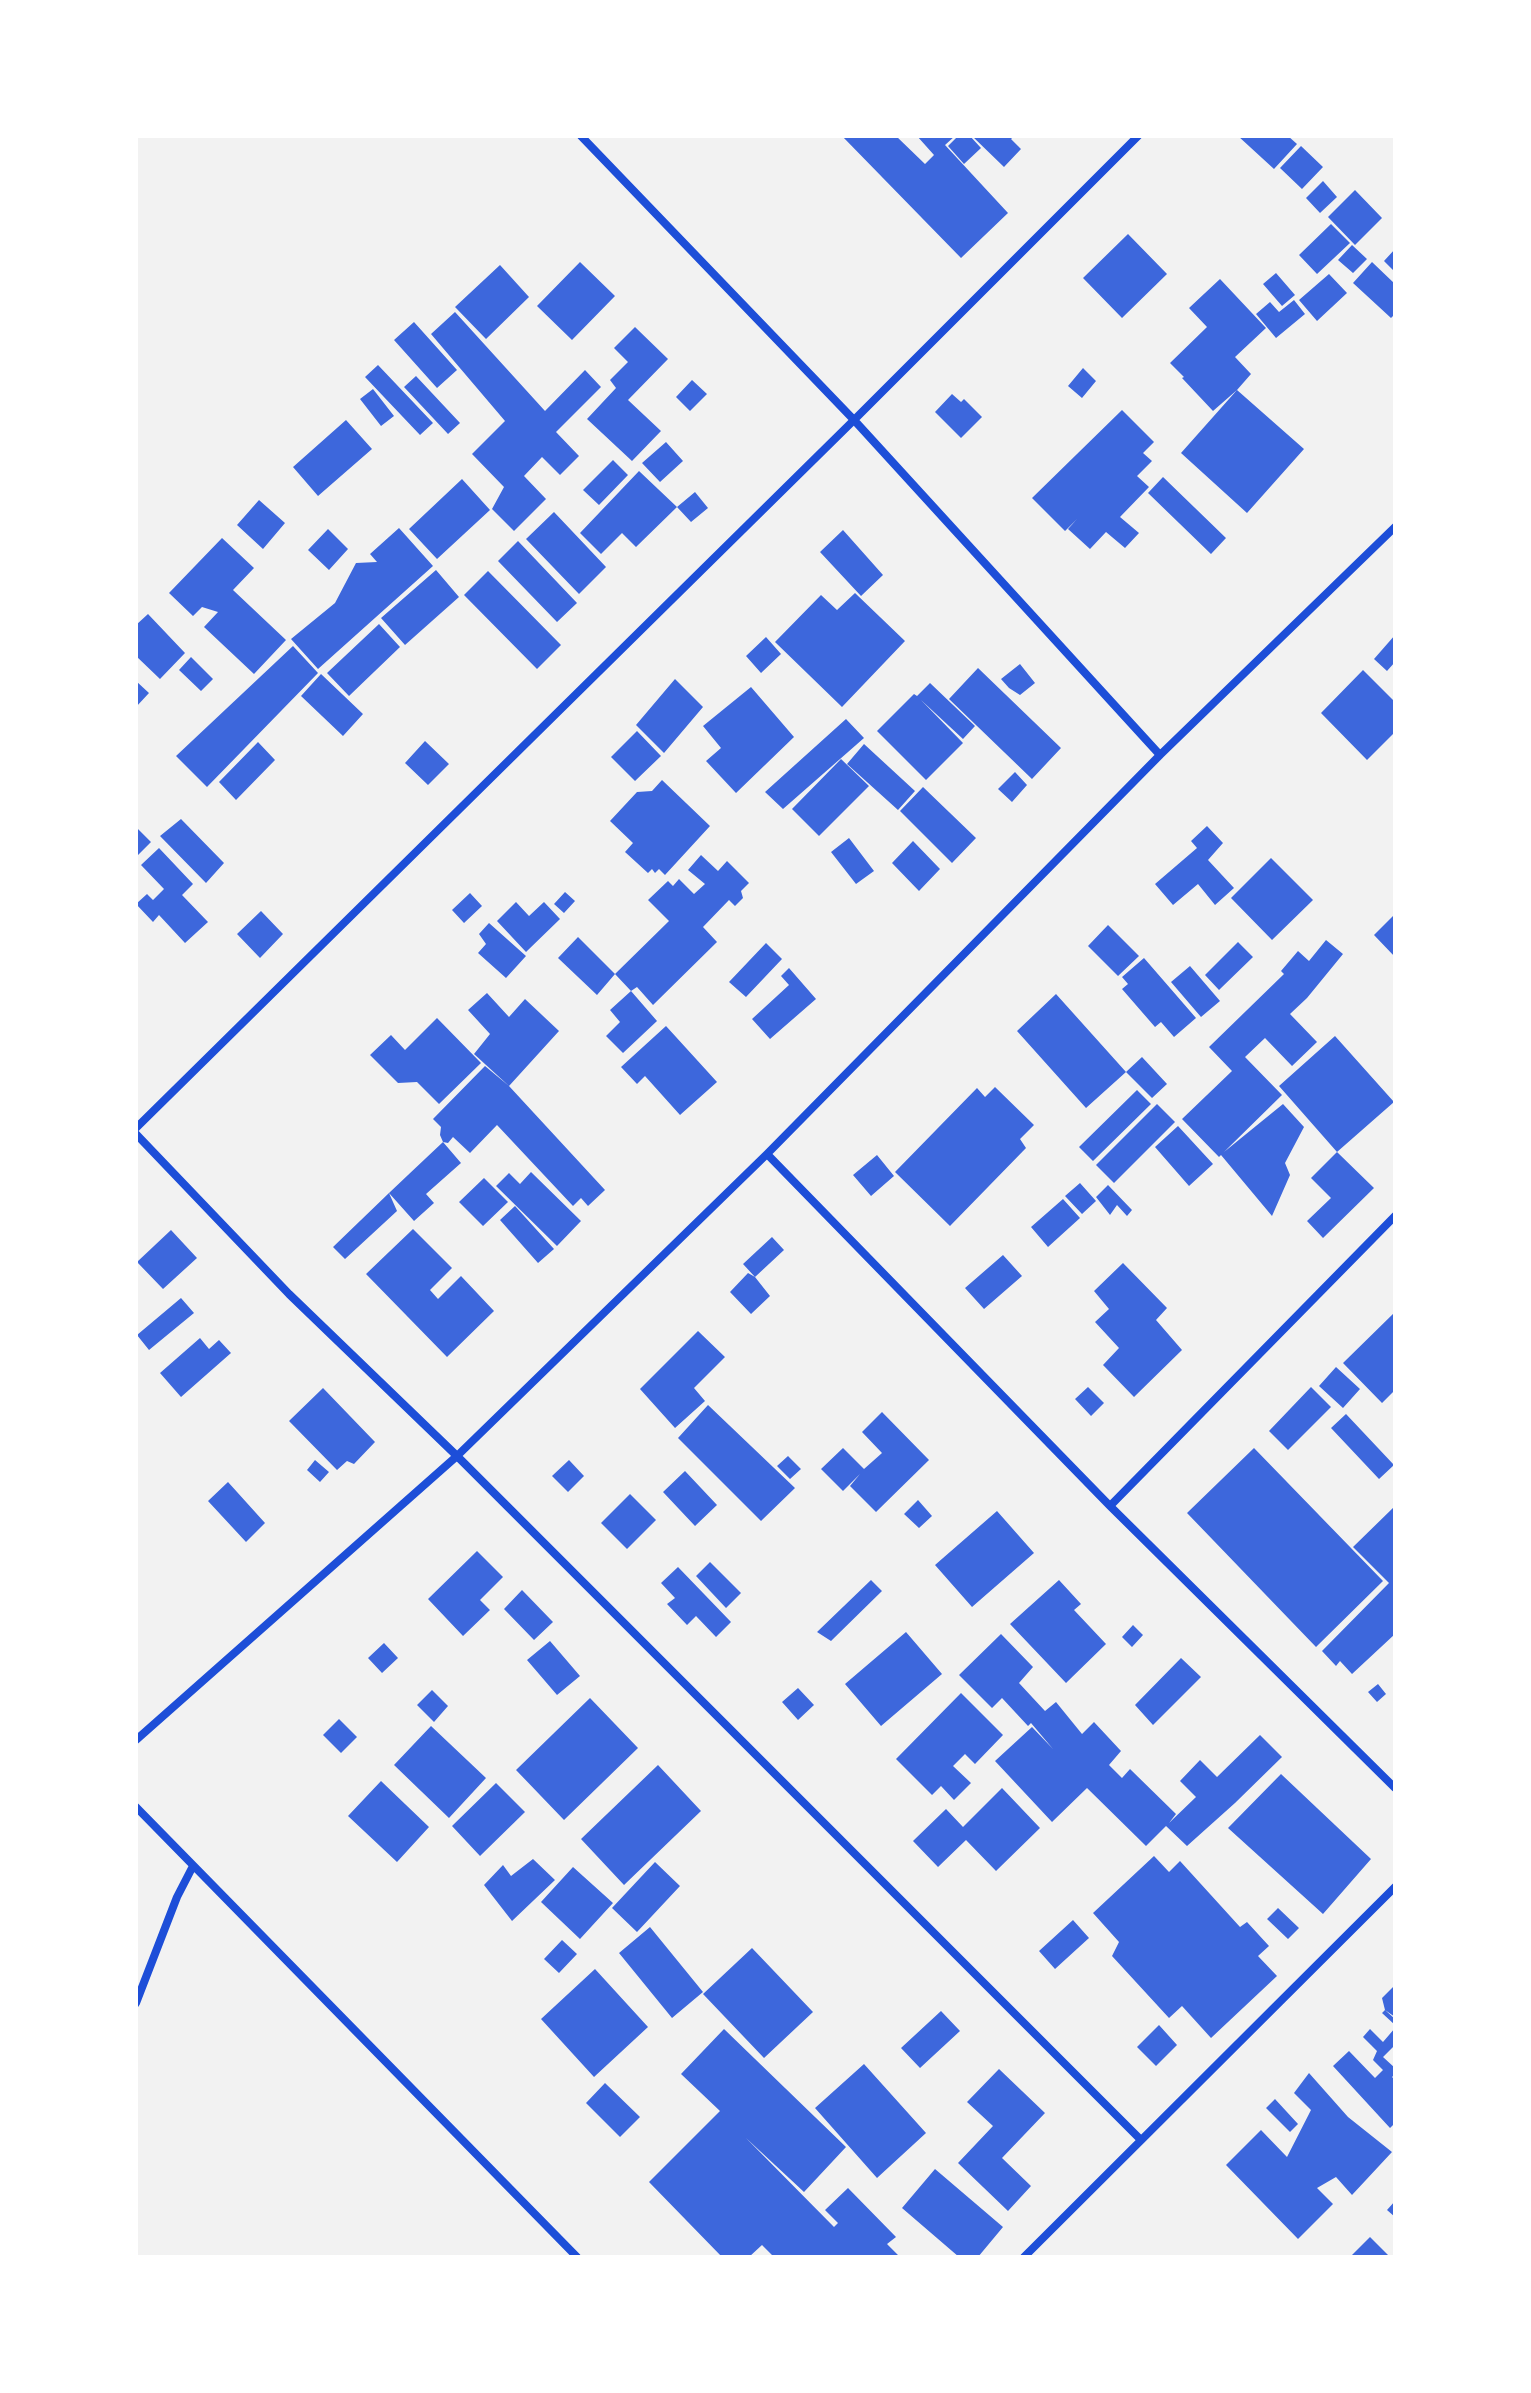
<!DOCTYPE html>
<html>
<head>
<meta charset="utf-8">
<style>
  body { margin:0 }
  #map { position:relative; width:1531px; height:2393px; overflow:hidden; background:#f2f2f2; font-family:Figtree,sans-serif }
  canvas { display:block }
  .frame { position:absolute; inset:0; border:138px solid #fff; pointer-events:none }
</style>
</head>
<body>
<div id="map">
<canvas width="1531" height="2393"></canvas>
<div class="frame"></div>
</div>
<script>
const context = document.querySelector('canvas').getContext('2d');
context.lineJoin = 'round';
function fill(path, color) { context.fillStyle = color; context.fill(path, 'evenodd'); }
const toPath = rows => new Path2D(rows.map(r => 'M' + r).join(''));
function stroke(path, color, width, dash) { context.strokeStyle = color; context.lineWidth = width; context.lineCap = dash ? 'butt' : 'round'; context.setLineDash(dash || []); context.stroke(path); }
fill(toPath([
  [842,136,896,136,925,164,934,155,917,136,955,136,945,145,1008,213,961,258],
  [958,136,970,136,981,148,964,164,948,146],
  [972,136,1014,136,1011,139,1021,149,1004,167],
  [1238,136,1288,136,1297,144,1274,169],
  [1301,146,1323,167,1302,189,1280,168],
  [1323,181,1337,197,1320,213,1306,198],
  [1355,190,1382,218,1355,245,1328,217],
  [1331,224,1350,243,1317,274,1299,255],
  [1128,234,1167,274,1122,318,1083,278],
  [1352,245,1367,259,1353,273,1338,260],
  [1395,249,1395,272,1384,261],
  [580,262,615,296,572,340,537,306],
  [1372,262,1395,284,1395,314,1391,318,1353,283],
  [500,265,529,297,486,339,455,307],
  [1276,273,1295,295,1282,306,1263,284],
  [1329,274,1347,293,1317,321,1299,300],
  [1220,279,1266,328,1235,357,1251,374,1237,390,1213,411,1182,378,1184,377,1170,363,1207,327,1189,308],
  [1294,300,1305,314,1276,338,1256,314,1270,302,1279,312],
  [455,312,545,411,585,370,601,387,556,432,579,456,560,475,542,457,524,476,546,499,514,531,492,509,504,487,472,454,505,421,431,334],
  [414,322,457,370,437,388,394,340],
  [635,327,668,359,628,400,661,431,632,461,587,419,616,388,610,380,628,362,614,348],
  [378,365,433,423,420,435,365,377],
  [1083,368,1096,381,1082,398,1068,386],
  [416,376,460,423,448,434,404,387],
  [692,380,707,394,690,411,676,397],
  [373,389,394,416,381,426,360,399],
  [1237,390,1304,449,1247,513,1181,453],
  [952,394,961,402,964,399,982,417,961,438,935,412],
  [1122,410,1154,442,1143,453,1152,461,1137,476,1149,487,1120,517,1139,533,1125,548,1106,532,1090,549,1068,529,1077,519,1065,531,1032,498],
  [346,420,372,449,318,496,293,467],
  [666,442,683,461,660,482,642,463],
  [613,460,628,475,599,505,583,490],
  [639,471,677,507,636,547,622,533,601,554,580,533],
  [1163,477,1226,538,1211,554,1148,493],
  [462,479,490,510,437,559,409,529],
  [695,492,708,508,691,522,677,507],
  [259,500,285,523,263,549,237,525],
  [554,512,606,567,579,594,526,539],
  [399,528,433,566,318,669,291,639,335,603,356,563,377,562,370,554],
  [328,529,348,549,329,570,308,550],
  [843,530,883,575,861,596,820,552],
  [222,538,254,568,233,590,286,640,254,674,204,627,218,612,202,607,193,616,169,593],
  [518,541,577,603,557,622,498,561],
  [436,570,459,597,405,645,381,618],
  [488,571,561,645,537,669,464,595],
  [855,593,905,641,842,707,775,642,821,595,837,610],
  [148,614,185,653,160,679,136,656,136,625],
  [379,624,400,647,349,696,327,673],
  [1395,635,1395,662,1387,671,1374,659],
  [766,637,781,654,761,673,746,656],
  [293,646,318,673,207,787,176,756],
  [191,657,213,679,201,691,179,670],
  [1020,664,1035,683,1020,695,1009,688,1001,679],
  [978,668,1061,748,1032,779,949,699],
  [1363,670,1395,702,1395,732,1367,760,1321,713],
  [321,674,363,714,343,736,301,696],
  [675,679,703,707,664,753,636,725],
  [136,681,149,693,136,707],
  [930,683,975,726,963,739,921,700,963,743,926,780,877,731,914,694,917,696],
  [751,687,794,737,736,793,706,761,721,748,703,726],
  [846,719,864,738,783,809,765,792],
  [637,731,661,756,635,781,611,757],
  [425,741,449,764,428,785,405,763],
  [258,742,275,760,236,800,219,782],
  [864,744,915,791,898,810,847,764],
  [841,759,869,786,819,836,792,809],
  [1015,772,1027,785,1012,802,998,789],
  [662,780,710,826,665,875,659,869,655,873,652,869,648,873,625,852,633,843,610,821,637,792,652,791],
  [923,787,976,838,952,863,900,811],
  [181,819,224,863,206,883,160,836],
  [1207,826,1223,843,1208,860,1234,888,1215,905,1198,884,1173,905,1155,884,1197,848,1191,841],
  [136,827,151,842,136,857],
  [849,838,874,871,856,884,831,852],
  [913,841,940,869,919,891,892,863],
  [159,848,193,884,182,895,208,922,185,943,159,915,153,922,136,904,147,894,153,900,164,889,141,865],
  [701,855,718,871,727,861,749,883,741,891,743,898,735,906,729,900,703,927,717,942,653,1005,637,987,631,991,615,974,669,921,648,900,668,881,673,886,679,879,694,894,705,884,688,870],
  [1271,858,1313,900,1272,940,1231,898],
  [565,892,575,901,564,913,554,904],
  [470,893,482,906,464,923,452,910],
  [516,902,529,916,544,902,560,919,526,952,497,921],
  [261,911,283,934,260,958,237,934],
  [1395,914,1395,957,1374,935],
  [489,923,526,956,506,978,478,953,486,944,479,934],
  [1108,925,1139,956,1118,976,1088,946],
  [578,937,615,974,597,995,558,958],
  [1326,940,1343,954,1307,998,1290,1014,1317,1042,1292,1066,1265,1038,1245,1057,1282,1095,1224,1152,1283,1104,1304,1127,1285,1163,1290,1175,1272,1216,1221,1155,1219,1157,1182,1119,1232,1071,1209,1047,1284,974,1281,971,1298,951,1309,961],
  [1238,942,1253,957,1219,990,1205,975],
  [766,943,782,959,746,997,729,982],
  [1144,958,1196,1018,1174,1037,1161,1022,1155,1027,1122,989,1128,984,1122,977],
  [1190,966,1220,1001,1201,1017,1171,982],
  [789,968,816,999,770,1039,752,1019,789,985,781,976],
  [631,991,657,1021,623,1053,606,1036,620,1022,610,1010],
  [487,993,509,1017,525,999,559,1031,509,1086,474,1054,490,1034,468,1010],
  [1056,994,1126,1072,1086,1108,1017,1031],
  [437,1018,481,1063,439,1104,417,1082,398,1083,370,1055,391,1035,405,1050],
  [666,1026,717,1082,680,1115,645,1076,637,1084,621,1067],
  [1335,1036,1394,1102,1337,1152,1279,1086],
  [1142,1057,1167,1084,1152,1098,1126,1072],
  [485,1066,509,1086,605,1190,588,1206,581,1198,573,1206,497,1125,470,1153,453,1137,448,1143,443,1142,461,1163,426,1194,434,1203,414,1221,389,1193,397,1211,345,1259,333,1247,389,1193,408,1175,443,1142,440,1135,441,1127,433,1119],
  [995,1087,1034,1125,1020,1139,1026,1148,950,1226,895,1172,977,1088,985,1097],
  [1137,1090,1151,1104,1093,1161,1079,1147],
  [1157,1104,1175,1122,1114,1183,1096,1165],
  [1178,1126,1213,1164,1189,1186,1155,1147],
  [1337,1152,1374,1188,1323,1238,1307,1221,1331,1198,1311,1178],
  [877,1155,894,1176,871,1196,853,1175],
  [531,1172,581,1221,557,1246,496,1186,509,1173,520,1184],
  [484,1178,508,1202,483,1226,459,1202],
  [1080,1183,1096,1201,1082,1214,1065,1196],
  [1108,1185,1132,1210,1127,1216,1117,1205,1110,1215,1096,1197],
  [1063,1199,1080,1218,1048,1247,1031,1227],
  [515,1206,554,1249,538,1263,500,1220],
  [413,1229,452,1268,430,1290,438,1299,461,1276,494,1311,447,1357,366,1274],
  [171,1230,197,1258,163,1289,137,1262],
  [772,1237,784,1250,755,1277,770,1296,751,1314,730,1292,748,1273,755,1277,743,1264],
  [1003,1255,1022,1276,984,1309,965,1288],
  [1123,1263,1167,1308,1156,1320,1182,1350,1134,1397,1103,1365,1119,1348,1095,1322,1109,1309,1094,1291],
  [181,1298,194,1313,149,1350,137,1335],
  [1395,1312,1395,1390,1382,1403,1343,1363],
  [698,1331,725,1357,694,1388,705,1401,675,1428,640,1389],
  [200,1338,209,1349,219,1340,231,1353,181,1397,160,1373],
  [1336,1367,1360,1389,1343,1408,1319,1386],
  [1088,1387,1104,1403,1091,1416,1075,1399],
  [1311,1387,1331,1407,1288,1450,1269,1431],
  [323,1388,375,1442,354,1464,347,1461,337,1470,289,1421],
  [708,1405,795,1488,761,1521,678,1438],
  [882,1412,929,1460,876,1512,850,1486,860,1474,843,1491,821,1469,843,1448,864,1469,882,1453,862,1432],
  [1346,1414,1394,1465,1379,1479,1331,1428],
  [1254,1448,1383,1581,1316,1647,1187,1513],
  [788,1456,801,1469,790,1479,777,1466],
  [315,1460,329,1472,320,1482,307,1470],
  [569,1460,584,1476,568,1492,552,1476],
  [685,1471,717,1505,695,1526,663,1492],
  [228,1482,265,1523,246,1542,208,1501],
  [630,1494,656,1520,627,1549,601,1523],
  [918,1500,932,1516,919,1528,904,1514],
  [1395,1506,1395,1634,1352,1674,1340,1661,1336,1666,1322,1651,1389,1583,1353,1547],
  [997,1511,1034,1553,972,1607,935,1565],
  [477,1551,503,1577,480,1600,490,1610,463,1636,428,1599],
  [710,1562,741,1593,726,1608,696,1576],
  [678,1567,731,1622,716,1637,696,1616,687,1625,667,1604,675,1598,661,1583],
  [871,1580,882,1591,831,1641,817,1632],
  [1059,1580,1081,1604,1074,1610,1106,1644,1066,1683,1010,1624],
  [522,1590,553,1622,534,1640,504,1609],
  [1133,1625,1143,1635,1132,1647,1122,1637],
  [906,1632,942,1674,881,1726,845,1684],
  [1001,1634,1033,1667,1019,1683,1045,1711,1056,1702,1082,1734,1094,1722,1121,1751,1109,1765,1122,1778,1130,1769,1176,1814,1169,1823,1196,1797,1180,1781,1200,1760,1217,1777,1260,1735,1282,1757,1235,1803,1187,1846,1166,1826,1146,1846,1087,1788,1052,1822,995,1761,1032,1727,1053,1749,1031,1723,1028,1726,1002,1698,992,1708,959,1675],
  [550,1641,580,1676,557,1695,527,1660],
  [384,1643,398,1658,382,1673,368,1658],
  [1181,1658,1201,1677,1153,1725,1135,1705],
  [1378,1684,1386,1694,1377,1702,1368,1692],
  [798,1688,814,1705,798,1720,782,1702],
  [432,1690,448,1706,434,1722,417,1705],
  [961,1693,1003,1735,975,1764,965,1754,953,1766,971,1783,954,1800,941,1786,932,1795,896,1759],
  [590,1698,638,1748,564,1820,516,1770],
  [339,1719,357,1737,341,1753,323,1735],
  [431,1726,486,1778,449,1818,394,1765],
  [658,1765,701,1811,624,1885,581,1839],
  [1281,1774,1371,1859,1323,1914,1228,1828],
  [381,1781,429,1827,397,1862,348,1816],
  [496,1783,525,1812,480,1856,452,1826],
  [1002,1788,1040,1828,996,1871,966,1840,938,1867,913,1841,946,1809,963,1827],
  [1154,1856,1169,1872,1180,1861,1240,1927,1247,1922,1269,1946,1258,1956,1277,1976,1211,2038,1182,2006,1169,2018,1112,1956,1119,1942,1093,1913],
  [533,1859,555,1880,512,1921,484,1885,503,1865,511,1876],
  [655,1862,680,1886,637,1932,612,1908],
  [573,1867,613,1903,580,1939,541,1902],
  [1278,1908,1299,1928,1288,1939,1267,1919],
  [1073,1920,1089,1938,1055,1969,1039,1951],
  [650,1927,703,1992,672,2018,619,1953],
  [562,1940,577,1954,559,1973,544,1959],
  [752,1948,813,2012,764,2058,703,1994],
  [595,1969,648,2027,594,2077,541,2019],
  [1395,1985,1395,2017,1385,2010,1395,2019,1395,2025,1382,2013,1385,2010,1382,1998],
  [941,2011,960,2031,920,2068,901,2048],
  [1159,2025,1177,2045,1156,2066,1137,2047],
  [1395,2028,1395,2045,1383,2057,1395,2068,1395,2074,1392,2077,1395,2080,1395,2123,1390,2128,1333,2066,1349,2051,1375,2078,1383,2070,1373,2060,1377,2051,1363,2037,1370,2029,1383,2042],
  [724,2029,846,2147,804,2192,746,2138,834,2227,838,2223,825,2210,848,2188,896,2237,887,2244,900,2257,774,2257,762,2245,749,2257,722,2257,649,2182,720,2111,681,2074],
  [864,2064,926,2133,877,2178,815,2108],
  [999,2069,1045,2113,1002,2158,1031,2186,1008,2211,958,2163,993,2126,967,2102],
  [1309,2073,1348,2117,1392,2152,1352,2195,1336,2177,1317,2188,1333,2204,1298,2239,1226,2165,1261,2130,1287,2157,1311,2110,1294,2093],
  [605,2083,640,2117,620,2137,586,2103],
  [1275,2099,1298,2124,1290,2132,1266,2108],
  [935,2169,1003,2227,978,2257,959,2257,902,2208],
  [1395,2201,1395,2217,1387,2210],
  [1370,2237,1390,2257,1350,2257]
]), '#3d67dc');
stroke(toPath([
  [581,136,854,420,1160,755],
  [136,1128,854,420,1138,136],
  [136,1134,289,1294,457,1456,1141,2140],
  [767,1154,1110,1506,1395,1788],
  [1110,1506,1395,1216],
  [136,1740,457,1456,767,1154,1160,755,1395,527],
  [136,1807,577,2257],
  [136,2003,177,1897,193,1866],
  [1024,2257,1395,1887]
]), '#1d4ed8', 8);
</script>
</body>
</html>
